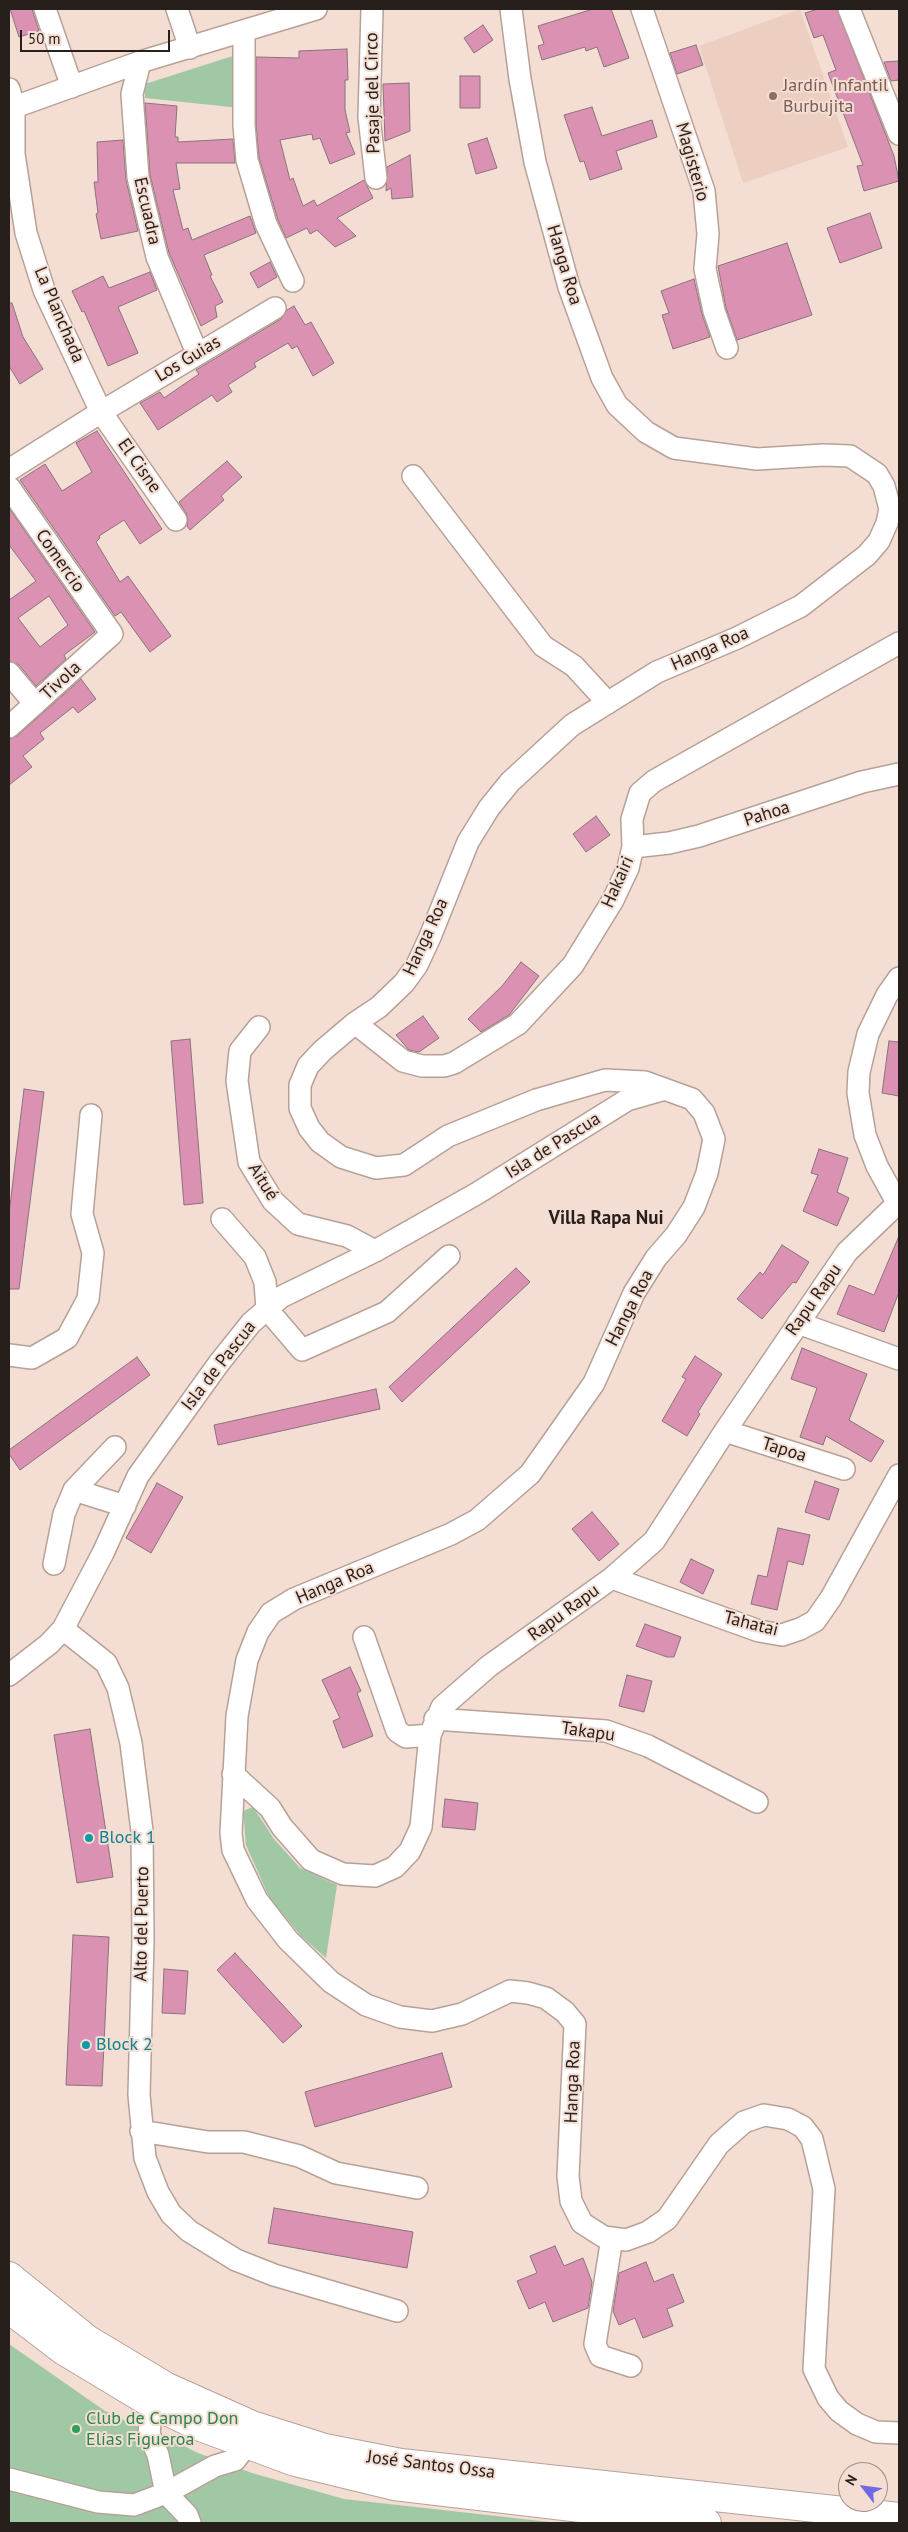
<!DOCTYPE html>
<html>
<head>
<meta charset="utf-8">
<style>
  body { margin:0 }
  #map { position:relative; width:908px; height:2532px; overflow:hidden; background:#f4ddd2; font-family:"PT Sans",sans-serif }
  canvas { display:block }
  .frame { position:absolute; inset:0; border:10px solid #271f1b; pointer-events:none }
  .north { position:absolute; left:838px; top:2462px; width:50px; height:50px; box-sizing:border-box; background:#f4ddd2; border:1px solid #a29189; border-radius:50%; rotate:300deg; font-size:14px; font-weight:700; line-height:20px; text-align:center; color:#271f1b }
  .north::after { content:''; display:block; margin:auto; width:18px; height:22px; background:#7268e3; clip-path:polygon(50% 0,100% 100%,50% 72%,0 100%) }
  .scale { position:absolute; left:20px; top:30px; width:150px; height:22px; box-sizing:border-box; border:2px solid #271f1b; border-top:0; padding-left:6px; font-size:15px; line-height:18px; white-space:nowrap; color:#271f1b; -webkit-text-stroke:4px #f4ddd2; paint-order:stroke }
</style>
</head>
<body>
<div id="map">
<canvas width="908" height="2532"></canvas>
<div class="frame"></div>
<div class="north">N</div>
<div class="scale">50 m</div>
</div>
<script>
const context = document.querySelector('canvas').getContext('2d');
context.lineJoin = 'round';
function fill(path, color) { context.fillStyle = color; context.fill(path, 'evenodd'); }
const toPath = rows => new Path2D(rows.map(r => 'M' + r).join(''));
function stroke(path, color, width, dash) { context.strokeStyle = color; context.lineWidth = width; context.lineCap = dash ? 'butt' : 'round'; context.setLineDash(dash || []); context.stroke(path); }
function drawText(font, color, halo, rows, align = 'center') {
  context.font = font + ' "PT Sans",sans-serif'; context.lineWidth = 4; context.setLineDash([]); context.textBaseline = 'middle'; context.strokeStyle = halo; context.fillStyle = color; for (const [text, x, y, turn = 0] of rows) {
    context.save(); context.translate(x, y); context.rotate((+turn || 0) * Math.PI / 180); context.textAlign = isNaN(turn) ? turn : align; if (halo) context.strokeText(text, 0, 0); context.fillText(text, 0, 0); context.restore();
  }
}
fill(toPath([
  [800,9,848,147,743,183,699,46]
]), '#edcfc1');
fill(toPath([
  [239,54,240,108,145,98,145,84],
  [253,1807,274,1839,300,1868,337,1885,326,1958,301,1936,270,1899,246,1845,243,1811],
  [9,2344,105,2411,159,2437,162,2435,198,2453,252,2473,344,2499,559,2523,9,2523]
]), '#a0c8a4');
const building = toPath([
  [10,9,32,9,39,31,19,37,10,9],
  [593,9,611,9,629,58,604,67,597,47,586,51,585,47,542,60,538,46,544,44,538,26,593,9],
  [818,9,837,9,894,156,899,181,864,191,857,166,863,165,828,73,836,70,823,35,814,38,805,13,818,9],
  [483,25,493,40,474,53,464,38,483,25],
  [696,45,703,65,677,74,670,53,696,45],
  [347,49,348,80,345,80,345,110,350,132,346,133,355,154,330,164,320,138,313,140,312,134,280,140,290,180,293,178,303,206,314,200,317,206,364,180,373,198,337,218,356,236,335,247,317,230,310,234,307,228,286,238,278,220,259,158,256,124,256,57,299,58,299,51,347,49],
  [899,61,899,80,891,81,884,62,899,61],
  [460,76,480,76,480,108,460,108,460,76],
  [409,83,410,131,385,141,383,84,409,83],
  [145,103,177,106,175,137,178,137,178,142,233,139,235,163,176,163,180,189,173,190,183,230,188,228,192,240,250,216,256,233,204,255,212,275,210,276,223,302,215,306,217,317,201,326,169,253,150,175,145,103],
  [592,107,602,136,652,120,657,137,616,151,622,169,590,180,584,161,580,162,564,115,592,107],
  [487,138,497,168,476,174,468,144,487,138],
  [123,140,126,180,138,231,101,239,96,214,98,213,94,182,98,182,97,142,123,140],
  [410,155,413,197,392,199,391,188,386,191,387,167,410,155],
  [870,213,882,248,840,263,827,228,870,213],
  [787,243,812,315,737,340,726,308,718,266,787,243],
  [270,262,277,277,258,288,250,273,270,262],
  [150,272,157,290,118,307,138,353,108,366,84,311,82,312,72,291,103,276,109,288,150,272],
  [694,279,702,314,710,337,673,349,662,315,669,313,661,291,694,279],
  [9,303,12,303,23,337,43,369,20,384,9,366,9,303],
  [294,306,305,325,311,322,334,363,313,376,297,346,292,349,288,343,254,363,256,367,228,385,232,392,217,402,212,395,158,430,140,403,160,392,164,398,199,374,196,370,281,319,287,310,294,306],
  [97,431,162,529,140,544,124,520,99,536,100,538,96,542,120,582,128,576,171,636,150,652,121,612,115,616,20,480,45,464,62,491,92,472,76,443,97,431],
  [227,461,242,477,221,496,224,500,190,530,187,526,188,519,186,513,179,502,227,461],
  [9,508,95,632,64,655,66,659,36,686,19,665,9,661,9,600,36,581,9,545,9,508],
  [49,596,68,625,40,647,18,618,49,596],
  [81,679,96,699,78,713,73,707,40,733,44,739,23,756,32,767,9,785,9,739,17,736,81,679],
  [596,816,610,835,586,852,573,834,596,816],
  [521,962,539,976,509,1015,481,1032,468,1019,502,986,521,962],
  [423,1016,439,1038,419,1052,409,1050,396,1035,423,1016],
  [190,1039,203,1203,184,1205,171,1041,190,1039],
  [889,1041,899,1042,899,1096,882,1093,889,1041],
  [24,1089,44,1092,19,1289,9,1289,9,1214,24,1089],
  [819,1149,848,1158,837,1192,849,1198,837,1226,803,1211,818,1175,811,1173,819,1149],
  [899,1236,899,1292,884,1332,837,1314,849,1285,874,1295,899,1236],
  [782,1245,809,1262,796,1283,793,1282,762,1319,737,1299,760,1272,763,1275,782,1245],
  [516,1268,530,1282,402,1402,389,1387,516,1268],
  [802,1348,867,1374,849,1420,884,1441,871,1462,826,1436,823,1445,800,1437,817,1388,791,1379,802,1348],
  [695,1356,722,1374,698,1412,700,1414,687,1436,662,1421,686,1379,682,1377,695,1356],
  [137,1357,150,1375,20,1470,9,1454,9,1450,137,1357],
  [376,1389,380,1409,218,1445,214,1425,376,1389],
  [815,1481,839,1489,829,1520,805,1512,815,1481],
  [157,1483,183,1497,151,1553,126,1538,157,1483],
  [592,1512,619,1544,599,1561,572,1529,592,1512],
  [778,1528,810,1535,803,1565,788,1561,777,1610,751,1604,758,1575,767,1577,778,1528],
  [691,1559,714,1570,703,1594,680,1582,691,1559],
  [645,1624,681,1637,674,1657,667,1657,636,1646,645,1624],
  [350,1667,361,1691,357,1693,373,1736,343,1748,333,1721,340,1718,322,1680,350,1667],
  [627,1675,652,1681,644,1712,619,1706,627,1675],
  [90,1729,113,1877,77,1883,54,1735,90,1729],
  [445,1799,478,1803,475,1830,442,1827,445,1799],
  [73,1935,109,1937,102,2086,66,2085,73,1935],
  [235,1953,302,2026,283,2043,217,1970,235,1953],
  [164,1969,188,1971,185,2014,162,2013,164,1969],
  [442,2053,452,2087,315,2127,305,2092,442,2053],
  [274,2208,413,2232,407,2268,268,2243,274,2208],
  [555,2246,564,2266,583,2258,592,2282,588,2308,553,2322,545,2302,529,2309,517,2281,537,2273,530,2256,555,2246],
  [646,2262,654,2282,673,2274,684,2302,667,2309,673,2326,643,2338,635,2318,619,2325,613,2311,619,2273,646,2262]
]);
fill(building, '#da91b2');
stroke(building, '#89737c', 1);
const minor = toPath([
  [45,9,72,87],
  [177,9,190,48],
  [372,9,369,117,376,178],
  [511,9,520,79,535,162,569,287,602,378,617,405,646,432,674,448,757,459,823,455,850,456,877,474,884,486,890,509,887,523,879,541,867,555,801,606,737,638,657,672,572,725,510,782,489,808,468,842,430,937,417,965,404,983,379,1007,355,1023,322,1051,308,1066,300,1085,300,1108,309,1128,320,1142,341,1157,376,1168,404,1165,448,1136,536,1100,605,1080,645,1082,692,1099,704,1113,714,1139,707,1173,694,1207,676,1235,656,1258,634,1293,594,1383,530,1474,477,1520,451,1534,294,1599,271,1613,258,1632,247,1660,237,1716,231,1833,233,1850,257,1900,288,1940,331,1982,366,2005,400,2017,432,2021,462,2014,510,1991,528,1993,546,1998,565,2012,575,2024,568,2176,571,2201,582,2223,604,2237,626,2240,648,2232,667,2219,719,2144,744,2122,764,2115,788,2119,803,2127,812,2139,824,2189,814,2369,828,2398,839,2411,857,2424,876,2432,899,2433],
  [642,9,704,191,708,234,705,269,714,311,727,348],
  [849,9,899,134],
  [244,32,244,125,247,160,266,224,293,281],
  [140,62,132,94,138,177,157,257,197,353],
  [9,89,14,107,14,154,26,233,44,290,101,412,9,470],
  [9,109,140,62,316,9],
  [413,476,543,646,574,666,608,703],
  [9,487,112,634,9,727],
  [176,520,101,412,275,308],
  [9,673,35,704],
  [633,847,669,843,699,836,862,782,899,774],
  [899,978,887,995,868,1034,859,1072,858,1093,865,1135,877,1166,899,1206],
  [355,1023,403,1061,422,1066,444,1066,454,1063,518,1024,573,965,613,900,628,868,633,847,632,819,640,793,654,781,899,643],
  [259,1027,240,1051,237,1081,249,1162,273,1201,298,1224,347,1236,375,1251],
  [222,1219,255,1257,265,1282,267,1309,302,1350,387,1312,449,1256],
  [798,1323,899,1359],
  [9,1355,32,1358,67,1338,88,1299,93,1253,82,1214,91,1115],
  [725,1431,844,1469],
  [74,1490,125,1506],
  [54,1564,64,1514,74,1490,115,1447],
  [612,1578,759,1631,782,1635,800,1629,815,1621,831,1598,899,1475],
  [63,1629,106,1663,118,1688,131,1743,142,1831,143,1940,139,2095,145,2158,158,2192,171,2214,189,2231,236,2260,274,2275,397,2311],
  [364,1637,397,1731,406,1737,430,1735],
  [9,1675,49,1644,63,1629,103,1553,138,1476,219,1363,251,1323,281,1297,375,1251,476,1194,627,1100,662,1090],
  [435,1719,606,1731,648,1746,757,1802],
  [233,1774,270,1808,282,1827,311,1860,343,1874,375,1876,395,1867,410,1851,421,1827,430,1735,442,1707,489,1666,612,1578,654,1541,725,1431,847,1252,897,1204],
  [141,2131,208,2142,244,2142,299,2156,336,2173,417,2188],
  [612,2238,595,2344,600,2356,631,2366],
  [152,2404,149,2434,158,2455,166,2493],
  [9,2479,98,2502,134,2505,166,2493,215,2466,235,2460,246,2446],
  [166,2493,187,2515,190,2523]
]);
const highway = toPath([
  [9,2276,87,2339,167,2387,252,2425,325,2448,401,2463,899,2517],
  [9,2309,64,2351,152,2404,198,2426,295,2462,394,2486,707,2523]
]);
stroke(minor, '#b7a197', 24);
stroke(highway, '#b7a197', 30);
stroke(minor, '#fff', 21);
stroke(highway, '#fff', 28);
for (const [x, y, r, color] of [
  [773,96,5,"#8d6e63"],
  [89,1838,5,"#0f9aa8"],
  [86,2045,5,"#0f9aa8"],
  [76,2429,5,"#2e9e5b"]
]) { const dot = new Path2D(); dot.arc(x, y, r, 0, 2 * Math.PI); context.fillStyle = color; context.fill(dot); stroke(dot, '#f4ddd2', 2); }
drawText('18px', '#785e54', '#f4ddd2', [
  ["Jardín Infantil",783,86],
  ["Burbujita",783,107]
], 'left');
drawText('18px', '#271f1b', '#f4ddd2', [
  ["Pasaje del Circo",373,93,-91],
  ["Magisterio",692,162,74],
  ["Escuadra",147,211,77],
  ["Hanga Roa",564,265,73],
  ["La Planchada",59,315,67],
  ["Los Guias",188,359,-31],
  ["El Cisne",139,466,55],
  ["Comercio",60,561,55],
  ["Hanga Roa",710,649,-24],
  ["Tivola",61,681,-43],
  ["Pahoa",767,814,-18],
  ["Hakairi",618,882,-66],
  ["Hanga Roa",426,937,-65],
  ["Isla de Pascua",553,1146,-32],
  ["Aitué",263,1182,58],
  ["Rapu Rapu",814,1300,-55],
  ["Hanga Roa",630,1308,-63],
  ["Isla de Pascua",219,1366,-52],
  ["Tapoa",784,1450,17],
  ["Hanga Roa",335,1583,-23],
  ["Rapu Rapu",564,1613,-36],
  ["Tahatai",751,1624,14],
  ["Takapu",588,1732,8],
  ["Alto del Puerto",142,1924,-89],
  ["Hanga Roa",573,2082,-88],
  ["José Santos Ossa",431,2465,7]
]);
drawText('18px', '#0d838f', '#f4ddd2', [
  ["Block 1",99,1838],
  ["Block 2",96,2045]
], 'left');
drawText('18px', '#27864d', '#f4ddd2', [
  ["Club de Campo Don",86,2419],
  ["Elías Figueroa",86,2440]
], 'left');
drawText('bold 19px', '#271f1b', '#f4ddd2', [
  ["Villa Rapa Nui",606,1219]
]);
</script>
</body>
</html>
